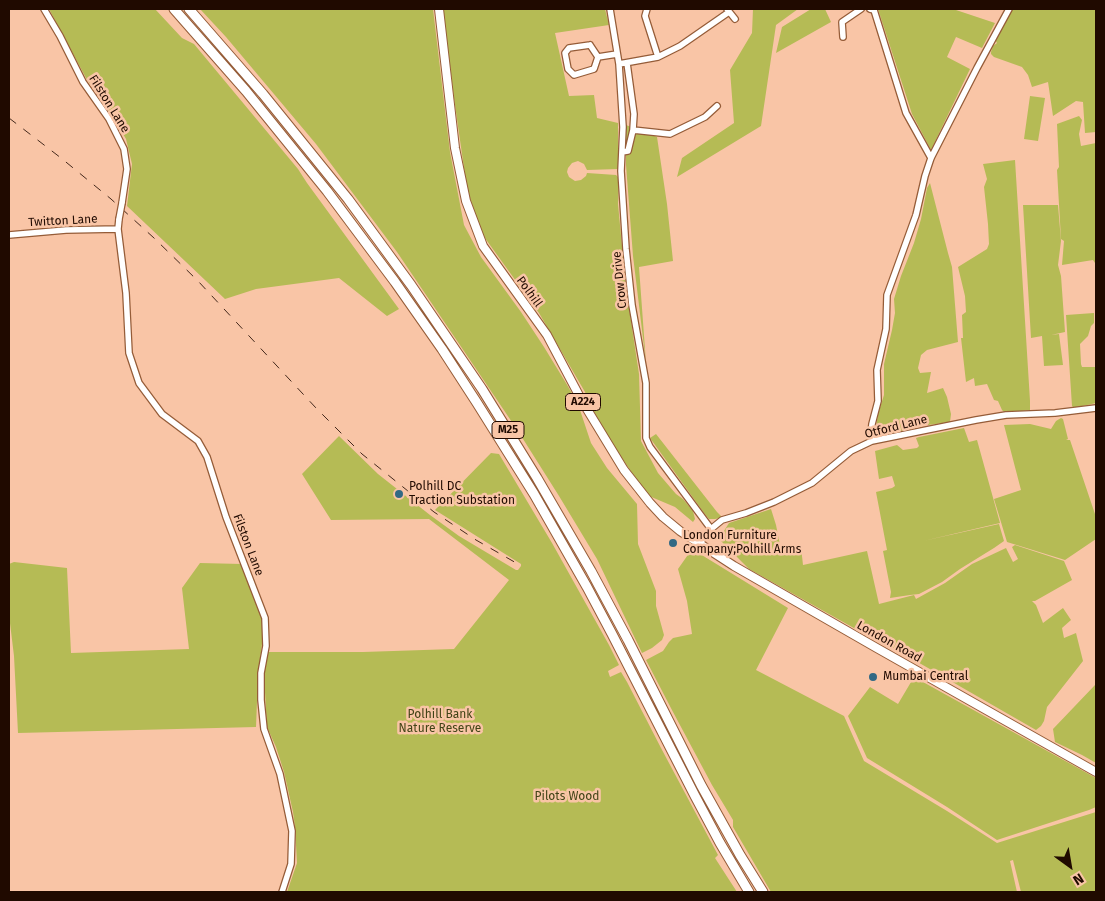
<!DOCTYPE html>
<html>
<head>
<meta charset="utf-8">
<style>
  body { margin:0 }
  #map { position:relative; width:1105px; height:901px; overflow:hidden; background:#f9c5a6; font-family:"Fira Sans",sans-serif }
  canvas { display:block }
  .frame { position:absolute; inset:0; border:10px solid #200a00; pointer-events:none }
  .north { position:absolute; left:1045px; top:841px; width:50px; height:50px; -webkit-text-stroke:4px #f9c5a6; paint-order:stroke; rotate:148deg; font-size:14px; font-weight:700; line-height:20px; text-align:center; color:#200a00 }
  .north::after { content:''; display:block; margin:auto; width:18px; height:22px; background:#200a00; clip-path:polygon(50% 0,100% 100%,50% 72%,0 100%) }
</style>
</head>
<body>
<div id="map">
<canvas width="1105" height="901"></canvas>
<div class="frame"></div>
<div class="north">N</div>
</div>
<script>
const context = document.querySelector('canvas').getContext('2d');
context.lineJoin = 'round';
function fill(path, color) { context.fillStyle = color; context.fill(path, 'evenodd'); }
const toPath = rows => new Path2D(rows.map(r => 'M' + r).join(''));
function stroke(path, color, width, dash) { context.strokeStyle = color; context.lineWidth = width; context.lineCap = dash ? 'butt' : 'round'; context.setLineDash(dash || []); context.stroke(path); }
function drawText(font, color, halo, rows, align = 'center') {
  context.font = font + ' "Fira Sans",sans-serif'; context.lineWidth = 5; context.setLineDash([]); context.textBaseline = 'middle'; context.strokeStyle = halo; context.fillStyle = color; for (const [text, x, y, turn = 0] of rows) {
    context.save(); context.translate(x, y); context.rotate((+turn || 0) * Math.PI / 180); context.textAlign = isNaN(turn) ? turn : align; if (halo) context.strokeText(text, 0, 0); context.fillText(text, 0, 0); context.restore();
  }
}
fill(toPath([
  [49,9,155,9,182,38,194,44,298,169,307,183,399,309,387,316,339,278,256,289,225,299,127,206,132,164,126,139,109,111,86,78],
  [200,9,433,9,450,152,464,225,481,257,521,312,544,347,566,383,578,404,591,443,607,468,637,504,638,544,656,591,656,606,664,635,662,640,652,648,642,653,597,559,559,496,518,431,397,252,316,144,226,37],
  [443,9,605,9,609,25,555,33,569,96,594,95,597,118,618,123,618,169,587,170,584,164,578,161,572,163,568,168,567,172,569,177,575,181,581,180,586,176,587,173,616,175,619,178,618,204,626,288,639,374,641,441,658,473,676,494,683,499,693,511,695,519,693,522,675,507,649,496,640,485,616,449,595,414,585,392,539,313,482,234,467,189,454,98],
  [753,9,798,9,776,25,761,126,677,177,682,158,734,123,730,70,752,33],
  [811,9,825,9,831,22,776,53,782,27],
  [878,9,953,9,995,23,982,48,956,37,947,57,970,69,931,150,912,114],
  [1012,9,1096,9,1096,132,1085,133,1083,102,1076,101,1053,116,1048,82,1032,87,1028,75,1022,67,994,57,991,54,991,52,993,46,997,43,995,40],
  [1030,96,1045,98,1038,141,1024,139],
  [1079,116,1082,120,1079,134,1081,146,1096,143,1096,303,1095,263,1093,260,1062,265,1064,241,1061,239,1057,170,1059,167,1057,124],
  [626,125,657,137,667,204,673,261,639,267,646,363,633,256,626,165],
  [1015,160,1030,401,1030,410,1005,413,1002,410,998,401,994,400,987,384,975,386,974,378,966,382,961,338,963,338,962,315,966,312,965,296,958,267,987,249,989,244,988,224,984,187,987,179,983,164],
  [930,183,948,253,952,267,958,342,927,350,921,355,918,368,920,373,931,372,927,393,943,388,947,397,951,414,950,422,928,425,925,423,916,427,893,433,879,435,875,433,878,414,884,395,884,364,892,330,895,313,894,299,901,276,914,243,921,219,927,188],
  [1023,205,1058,205,1061,241,1058,265,1061,276,1065,332,1051,335,1059,334,1063,365,1044,366,1042,336,1031,338],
  [1094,313,1094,323,1091,326,1088,336,1080,344,1081,364,1082,367,1096,367,1096,403,1074,408,1072,406,1066,315],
  [1061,418,1063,419,1068,439,1066,440,1070,440,1096,517,1096,539,1065,560,1007,542,994,499,1021,490,1004,425,1030,424,1051,429,1056,421],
  [964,428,969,442,977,440,1000,523,923,541,999,524,1004,541,994,548,960,569,942,582,919,594,910,595,890,598,891,592,883,551,887,550,876,492,892,488,895,486,892,476,879,479,875,451,897,445,903,450,917,448,919,446,916,438,919,437],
  [656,434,717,512,721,516,720,518,715,519,709,519,704,513,650,438],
  [339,436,378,474,430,515,459,536,516,570,518,570,521,566,521,564,435,510,491,453,499,454,552,543,609,645,619,665,608,671,610,677,621,672,627,682,661,748,718,855,715,858,737,892,287,892,297,863,295,827,293,812,284,772,276,747,267,727,264,675,267,652,363,652,454,649,509,580,429,519,331,520,302,474],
  [771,509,776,525,781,550,801,547,803,565,867,551,879,604,914,595,916,599,945,583,972,564,1006,548,1013,562,1018,559,1012,547,1015,545,1064,561,1072,580,1035,601,1032,601,1036,605,1043,623,1063,608,1071,620,1062,628,1064,638,1076,633,1083,661,1047,707,1044,721,1041,726,1036,730,888,645,884,645,749,569,719,539,729,523],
  [692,549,788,608,756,670,844,716,864,761,947,811,997,843,1096,812,1096,892,1021,892,1013,860,1010,861,1017,892,771,892,733,827,733,820,712,785,673,712,646,660,663,651,669,642,673,638,692,634,687,601,678,569],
  [14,562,67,568,71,653,189,649,182,588,200,563,242,564,262,619,262,644,258,676,256,727,18,733,14,656,9,615,9,564],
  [914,677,1096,778,1096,807,1089,810,997,840,947,807,867,758,848,716,870,687,898,704],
  [1095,685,1096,686,1096,763,1082,755,1055,742,1053,729]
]), '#b5bb55');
const minor = toPath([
  [44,9,60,36,83,82,109,119,124,149,127,169,122,203],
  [610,9,619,64,623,127,621,171,626,249,632,305,646,383,646,438,650,447,711,529],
  [647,9,645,16,658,57],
  [727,9,735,19],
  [870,9,874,10,906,113,931,158],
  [843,37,842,22,861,9],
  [590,45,598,57,594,69,574,75,568,69,565,53,569,48,590,45],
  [598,57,617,54],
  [619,64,658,57,680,46,729,12],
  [633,130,670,134,705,117,717,106],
  [622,152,628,151,633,130,634,114,627,63],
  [119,219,118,229,126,293,129,353,139,383,162,414,198,441,207,457,226,517,265,618,266,646,261,673,261,700,264,729,280,774,292,831,291,864,282,892],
  [9,235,66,230,118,229],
  [872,441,871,433,872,424,878,401,877,370,886,329,887,295,916,215,925,176,931,158,977,68,1009,9],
  [699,544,711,529,722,520,746,513,774,502,812,483,851,451,872,441,976,420,1006,415,1055,413,1096,408]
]);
const major = toPath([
  [439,9,455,148,466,201,483,246,547,335,582,401,624,470,650,503,663,517,680,531,734,566,875,647,1096,772]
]);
const highway = toPath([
  [174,9,246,91,327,191,395,282,442,349,477,403,534,494,587,587,612,634,695,796,720,843,749,892],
  [189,9,263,94,348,199,411,285,482,389,537,478,591,571,628,640,701,785,740,855,763,892]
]);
stroke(minor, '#955c38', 8);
stroke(major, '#955c38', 10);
stroke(highway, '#955c38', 11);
stroke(minor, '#fff', 5.5);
stroke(major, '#fff', 8);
stroke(highway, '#fff', 9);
stroke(toPath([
  [9,118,61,158,111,199,154,238,198,281,316,408,362,454,434,512,476,540,518,564]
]), '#44291c', 1, [9, 9]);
const minorBridge = toPath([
  [119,219,122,203]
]);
stroke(minorBridge, '#955c38', 8, []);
stroke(minorBridge, '#fff', 5.5);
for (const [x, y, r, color] of [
  [399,494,5,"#326984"],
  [673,543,5,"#326984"],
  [873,677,5,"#326984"]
]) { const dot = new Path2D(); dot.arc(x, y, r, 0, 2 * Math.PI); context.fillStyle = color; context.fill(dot); stroke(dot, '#f9c5a6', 2); }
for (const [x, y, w] of [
  [583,402,35],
  [508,430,32]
]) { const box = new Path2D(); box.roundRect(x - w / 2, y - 8.5, w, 17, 4); context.fillStyle = '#f9c5a6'; context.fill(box); stroke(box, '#200a00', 1); }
drawText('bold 11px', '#200a00', null, [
  ["A224",583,402],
  ["M25",508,430]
]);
drawText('12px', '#200a00', '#f9c5a6', [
  ["Filston Lane",109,104,58],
  ["Twitton Lane",63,221,-3],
  ["Crow Drive",620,280,-96],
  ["Polhill",529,292,54],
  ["Otford Lane",896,427,-14],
  ["Filston Lane",248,545,69],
  ["London Road",889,642,29]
]);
drawText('12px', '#200a00', '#f9c5a6', [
  ["Polhill DC",409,487],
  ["Traction Substation",409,501],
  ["London Furniture",683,536],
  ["Company;Polhill Arms",683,550],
  ["Mumbai Central",883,677]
], 'left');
drawText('12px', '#424417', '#f9c5a6', [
  ["Polhill Bank",440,715],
  ["Nature Reserve",440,729],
  ["Pilots Wood",567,797]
]);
</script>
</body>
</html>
